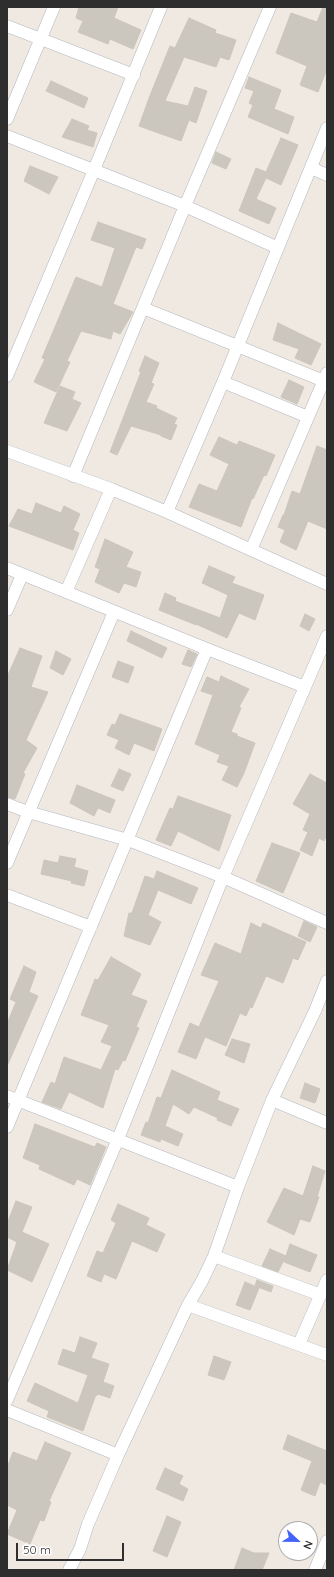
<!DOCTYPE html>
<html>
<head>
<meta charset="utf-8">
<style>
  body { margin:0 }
  #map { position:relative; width:334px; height:1577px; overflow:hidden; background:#efe9e1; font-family:Quicksand,sans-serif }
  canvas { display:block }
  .frame { position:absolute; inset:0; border:8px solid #2e2e2e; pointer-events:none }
  .north { position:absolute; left:278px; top:1521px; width:40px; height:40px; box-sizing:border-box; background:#fff; border:1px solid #ababab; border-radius:50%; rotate:112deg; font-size:11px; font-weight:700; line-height:16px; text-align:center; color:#2e2e2e }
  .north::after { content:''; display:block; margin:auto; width:14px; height:18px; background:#4264fb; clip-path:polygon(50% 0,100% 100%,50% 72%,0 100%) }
  .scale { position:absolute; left:16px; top:1543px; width:108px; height:18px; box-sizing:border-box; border:2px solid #2e2e2e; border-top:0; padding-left:5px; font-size:12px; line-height:14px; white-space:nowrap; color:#2e2e2e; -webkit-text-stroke:3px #fff; paint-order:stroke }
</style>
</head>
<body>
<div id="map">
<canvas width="334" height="1577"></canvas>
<div class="frame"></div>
<div class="north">N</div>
<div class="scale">50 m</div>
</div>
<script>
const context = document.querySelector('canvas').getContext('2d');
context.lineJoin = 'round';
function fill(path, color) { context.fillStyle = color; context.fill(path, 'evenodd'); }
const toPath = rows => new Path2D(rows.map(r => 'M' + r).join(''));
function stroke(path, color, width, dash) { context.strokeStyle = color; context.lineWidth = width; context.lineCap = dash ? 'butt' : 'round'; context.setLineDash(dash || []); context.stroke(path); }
const building = toPath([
  [79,7,118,7,114,18,141,30,133,49,110,39,108,44,78,32,83,21,76,18,79,7],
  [323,7,327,7,327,69,318,92,300,85,307,66,276,53,291,13,317,22,323,7],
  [189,18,216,30,215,33,236,40,229,60,220,57,216,67,184,57,165,101,188,106,195,87,207,91,196,123,189,120,181,141,139,126,149,98,170,46,175,48,189,18],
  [249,77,281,90,274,109,294,117,288,134,248,117,253,105,249,103,254,91,245,88,249,77],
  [51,81,88,98,84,108,46,91,51,81],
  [72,119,89,126,87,130,97,133,93,147,62,137,72,119],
  [281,138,298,145,281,185,266,178,256,199,276,208,269,224,239,211,256,168,266,172,281,138],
  [216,152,231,159,226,169,212,163,216,152],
  [30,166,58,177,49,194,24,181,30,166],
  [98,222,146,239,142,249,136,247,113,304,133,312,120,334,113,331,111,339,81,331,67,361,70,362,56,392,34,382,45,359,42,358,76,277,102,287,115,248,91,240,98,222],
  [278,323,321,344,311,365,295,358,299,349,273,340,278,323],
  [145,356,159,363,151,383,154,384,146,402,157,406,156,408,177,418,174,424,177,425,171,440,161,436,161,435,131,426,117,455,110,452,141,372,139,371,145,356],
  [289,380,304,387,297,404,281,397,289,380],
  [60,386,75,392,72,399,81,403,67,431,44,423,60,386],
  [219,437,237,445,239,441,275,455,266,476,264,475,253,499,252,498,241,527,189,507,199,484,217,491,229,464,210,455,219,437],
  [317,446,327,450,327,529,308,521,296,550,280,542,285,530,278,527,283,515,284,515,292,491,300,494,317,446],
  [36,503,61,513,64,506,80,514,73,530,79,533,73,550,9,526,18,509,32,514,36,503],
  [105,539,133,552,126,567,141,572,136,587,124,583,119,593,95,582,100,569,95,567,105,539],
  [209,566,235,577,232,583,264,595,255,620,239,613,227,638,196,624,196,625,159,610,165,593,176,598,175,601,220,618,228,595,202,583,209,566],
  [305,614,315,619,309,631,300,626,305,614],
  [131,631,167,648,162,658,127,641,131,631],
  [20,648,42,656,31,687,48,692,26,740,37,748,23,773,25,774,15,799,7,797,7,677,20,648],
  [188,650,197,654,191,667,182,664,188,650],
  [56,651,71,659,63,675,50,668,56,651],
  [118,661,134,667,128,683,112,677,118,661],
  [221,676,249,689,239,707,241,708,231,732,237,734,237,736,255,743,244,773,237,787,222,780,229,766,217,762,220,755,195,744,213,695,201,691,207,677,219,682,221,676],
  [120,714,162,729,154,751,134,743,129,755,115,748,119,740,107,735,112,724,115,725,120,714],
  [119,769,131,774,123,791,111,786,119,769],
  [310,774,327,783,327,834,324,841,319,838,312,856,300,850,308,832,303,830,310,814,293,804,310,774],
  [77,785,115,800,110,813,98,808,94,816,70,803,77,785],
  [178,796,231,815,219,851,178,831,171,846,156,840,170,808,173,809,178,796],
  [272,843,300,853,283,893,256,881,272,843],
  [60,856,76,859,74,867,88,871,84,886,71,883,72,881,41,874,44,860,58,863,60,856],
  [157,871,198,888,191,904,158,890,148,915,161,922,150,945,124,936,129,913,132,913,145,876,154,879,157,871],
  [304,921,317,927,310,942,298,936,304,921],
  [251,923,261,928,263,923,306,942,298,960,293,958,283,983,266,976,252,1008,250,1007,246,1016,240,1013,226,1046,205,1037,196,1059,178,1052,190,1023,199,1027,219,981,201,975,215,943,241,954,251,923],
  [111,957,141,974,131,995,147,1001,136,1027,139,1028,125,1061,123,1060,118,1070,115,1069,103,1108,69,1092,61,1109,42,1102,51,1082,55,1084,64,1057,101,1070,112,1046,101,1042,109,1025,81,1015,95,979,98,980,111,957],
  [24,966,36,972,29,992,38,996,7,1066,7,1024,16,1002,10,999,24,966],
  [232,1039,250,1044,244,1063,225,1055,232,1039],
  [172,1070,220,1092,217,1100,239,1109,231,1126,217,1120,218,1118,194,1107,189,1114,173,1104,165,1126,183,1134,178,1146,161,1139,160,1142,141,1135,146,1122,148,1123,157,1097,161,1098,172,1070],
  [305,1083,320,1089,315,1103,300,1098,305,1083],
  [35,1124,92,1146,95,1147,97,1143,106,1147,90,1185,77,1179,74,1185,39,1169,40,1165,23,1158,35,1124],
  [313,1166,325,1171,317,1197,319,1197,310,1222,300,1219,294,1235,267,1222,284,1188,303,1196,313,1166],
  [16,1201,32,1207,22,1232,49,1244,32,1282,7,1270,17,1242,7,1237,7,1224,16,1201],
  [118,1204,149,1218,146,1225,165,1234,157,1252,132,1241,116,1279,104,1274,101,1282,87,1276,97,1251,103,1253,116,1223,111,1220,118,1204],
  [290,1244,317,1255,310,1272,284,1262,290,1244],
  [270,1249,286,1256,278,1272,262,1266,270,1249],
  [257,1280,273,1286,271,1292,255,1286,257,1280],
  [245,1282,259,1288,250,1310,236,1305,245,1282],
  [80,1337,97,1343,91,1358,109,1364,103,1382,114,1386,110,1398,98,1394,95,1397,83,1431,47,1417,49,1411,27,1401,35,1383,78,1403,88,1375,58,1364,63,1349,75,1353,80,1337],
  [214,1356,231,1362,224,1380,208,1375,214,1356],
  [288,1435,327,1451,327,1485,320,1482,315,1496,301,1490,312,1461,283,1449,288,1435],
  [45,1442,71,1453,49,1501,51,1502,44,1521,40,1520,30,1544,7,1534,17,1510,7,1505,7,1468,13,1452,37,1461,45,1442],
  [165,1468,183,1476,179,1484,188,1489,183,1501,156,1489,165,1468],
  [167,1516,181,1522,167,1557,153,1551,167,1516],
  [242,1548,254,1553,269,1553,262,1570,234,1570,242,1548]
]);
fill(building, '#cbc7bf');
stroke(building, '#cbc5ba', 1);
const street = toPath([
  [7,26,134,75],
  [7,119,54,7],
  [7,136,185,206,278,248],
  [311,168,327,175],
  [143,308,324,381],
  [7,376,94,170,161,7],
  [223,382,308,417],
  [7,451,111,489,167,512,327,584],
  [73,476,185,206,270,7],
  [167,512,223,382,327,128],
  [251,550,327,373],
  [7,568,207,649],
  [66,592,111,489],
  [7,610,22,575],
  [7,804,28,812,128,840,223,877,327,923],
  [7,863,114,612],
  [7,895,91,927],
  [7,1096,238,1187],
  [272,1100,327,1123],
  [7,1127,207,649,305,687],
  [214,1256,321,1295],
  [188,1305,327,1355],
  [299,1344,327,1280],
  [7,1400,118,1139,223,877,327,636],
  [7,1410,118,1455],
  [69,1570,80,1549,88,1524,118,1455,188,1305,202,1281,214,1256,238,1187,272,1100,315,1011,327,981],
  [315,1570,327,1541]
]);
stroke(street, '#b4b7c1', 13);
stroke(street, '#fff', 12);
</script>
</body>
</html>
